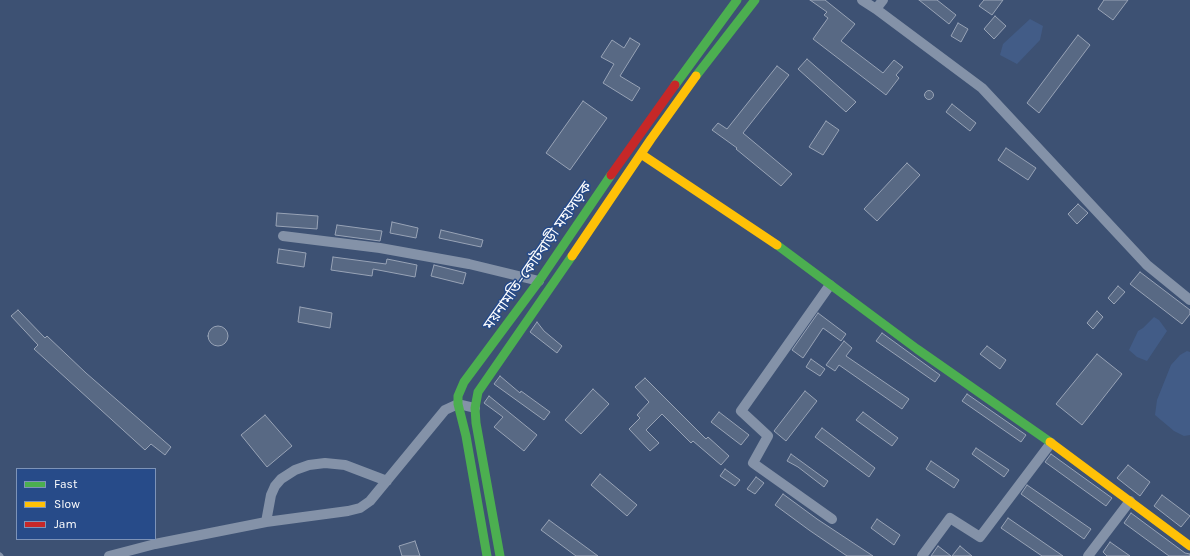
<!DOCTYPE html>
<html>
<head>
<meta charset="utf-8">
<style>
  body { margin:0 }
  #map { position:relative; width:1190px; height:556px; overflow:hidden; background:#3d5173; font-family:Karla,sans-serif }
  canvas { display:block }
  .legend { position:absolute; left:16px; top:468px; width:140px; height:72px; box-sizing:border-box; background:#274b89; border:1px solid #7d93b8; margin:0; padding:5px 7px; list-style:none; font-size:12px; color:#fff }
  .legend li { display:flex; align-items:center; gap:8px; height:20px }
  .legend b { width:20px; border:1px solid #7d93b8 }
</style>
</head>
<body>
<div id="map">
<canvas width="1190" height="556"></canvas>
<ul class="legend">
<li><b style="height:5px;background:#4caf50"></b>Fast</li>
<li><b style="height:5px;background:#ffc107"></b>Slow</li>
<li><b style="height:5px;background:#c62828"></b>Jam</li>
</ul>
</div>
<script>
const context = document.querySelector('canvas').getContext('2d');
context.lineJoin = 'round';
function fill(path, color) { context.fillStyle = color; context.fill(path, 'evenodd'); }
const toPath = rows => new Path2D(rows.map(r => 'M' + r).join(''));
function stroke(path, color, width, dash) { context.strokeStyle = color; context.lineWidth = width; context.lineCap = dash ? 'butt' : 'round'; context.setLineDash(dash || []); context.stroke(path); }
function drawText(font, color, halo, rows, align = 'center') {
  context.font = font + ' Karla,"Noto Sans Bengali",sans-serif'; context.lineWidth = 3; context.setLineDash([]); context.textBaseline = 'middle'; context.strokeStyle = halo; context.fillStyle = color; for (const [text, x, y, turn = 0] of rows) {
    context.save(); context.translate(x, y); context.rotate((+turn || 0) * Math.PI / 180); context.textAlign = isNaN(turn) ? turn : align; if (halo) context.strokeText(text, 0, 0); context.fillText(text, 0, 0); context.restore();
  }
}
fill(toPath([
  [1030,19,1043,26,1040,40,1017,64,1000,55,1003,44],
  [1154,317,1159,320,1167,331,1147,361,1137,357,1129,350,1138,331,1143,328],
  [1187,351,1190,352,1190,435,1184,436,1174,431,1155,415,1157,400,1171,365,1180,355]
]), '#425c87');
const building = toPath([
  [810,0,825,0,855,24,841,41,883,73,894,60,903,67,896,75,899,78,886,95,813,39,828,18,824,15,827,12,810,0],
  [919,0,937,0,956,15,949,24,919,0],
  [984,0,1003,0,992,15,979,6,984,0],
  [1104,0,1128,0,1113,20,1098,9,1104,0],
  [995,16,1006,26,994,39,984,29,995,16],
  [958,23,968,29,961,42,951,36,958,23],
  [1078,35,1090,45,1039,113,1027,103,1078,35],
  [630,38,640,44,620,76,640,88,632,101,603,83,614,64,601,57,612,40,624,48,630,38],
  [807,59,856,102,846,112,798,69,807,59],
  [777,66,789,75,743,133,792,174,781,186,736,149,737,148,712,130,718,123,727,129,777,66],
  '924.5 95a4.5 4.5 0 1 1 9 0a4.5 4.5 0 1 1-9 0Z',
  [583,101,607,118,570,170,546,153,583,101],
  [952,104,976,123,970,131,946,112,952,104],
  [826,121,839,130,823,155,809,147,826,121],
  [1006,148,1036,168,1028,180,998,160,1006,148],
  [907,163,920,175,877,221,864,209,907,163],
  [1078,204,1088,213,1077,224,1068,214,1078,204],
  [277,213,318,216,317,229,276,226,277,213],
  [392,222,418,228,416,238,390,233,392,222],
  [337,225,382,231,380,241,335,235,337,225],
  [441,230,483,240,481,247,439,238,441,230],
  [279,249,306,253,304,267,277,263,279,249],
  [333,257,386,264,387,259,417,265,415,277,373,269,372,276,331,270,333,257],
  [434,265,466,273,463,284,431,276,434,265],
  [1140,272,1190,310,1190,314,1182,324,1130,284,1140,272],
  [1118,286,1125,292,1114,304,1108,298,1118,286],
  [300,307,332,313,330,328,298,322,300,307],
  [18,310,45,338,47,336,86,373,171,447,165,455,151,444,145,450,34,349,38,345,11,316,18,310],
  [1097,311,1103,317,1093,329,1087,323,1097,311],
  [818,313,846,334,841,341,823,328,803,358,792,350,818,313],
  [537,322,544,331,562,346,557,353,530,332,537,322],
  '208 336a10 10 0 1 1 20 0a10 10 0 1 1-20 0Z',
  [882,333,940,375,935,382,876,341,882,333],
  [844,341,852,348,846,356,909,399,902,409,839,365,835,371,826,365,844,341],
  [987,346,1006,360,1000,369,980,354,987,346],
  [1097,354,1122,374,1082,425,1056,404,1097,354],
  [811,359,825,369,820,376,806,367,811,359],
  [500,376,520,393,521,391,550,412,544,420,494,384,500,376],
  [645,378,706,439,708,437,729,456,721,465,693,441,691,443,662,414,646,430,659,443,650,451,629,429,640,418,637,415,649,402,635,387,645,378],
  [593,389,609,404,581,434,565,420,593,389],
  [805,391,817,401,786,441,774,431,805,391],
  [967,394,1026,435,1021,442,962,401,967,394],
  [489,396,537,435,524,451,494,427,503,417,484,403,489,396],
  [719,412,749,435,741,445,711,422,719,412],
  [863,412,898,438,892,446,856,420,863,412],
  [265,415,292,446,267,467,241,435,265,415],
  [822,428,875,468,869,477,815,437,822,428],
  [976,448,1009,470,1004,477,972,454,976,448],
  [791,454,828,481,824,487,798,467,787,461,791,454],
  [1051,454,1112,498,1106,506,1045,462,1051,454],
  [931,461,959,480,954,488,926,469,931,461],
  [1128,465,1150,482,1140,496,1117,478,1128,465],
  [725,469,740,480,735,486,720,476,725,469],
  [600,474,637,505,627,516,591,485,600,474],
  [756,477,764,483,755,494,747,489,756,477],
  [1027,485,1091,529,1084,539,1021,494,1027,485],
  [783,494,817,519,873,556,847,556,809,530,775,505,783,494],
  [1162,495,1190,516,1181,527,1154,506,1162,495],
  [1131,513,1185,553,1190,554,1190,556,1169,556,1124,523,1131,513],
  [1008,518,1063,556,1042,556,1001,528,1008,518],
  [877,519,900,535,894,545,871,528,877,519],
  [549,520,598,556,576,556,541,530,549,520],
  [415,541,420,556,402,556,399,546,415,541],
  [1110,542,1130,556,1107,556,1103,552,1110,542],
  [938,546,951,556,931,556,938,546],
  [960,546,972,556,952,556,960,546]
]);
fill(building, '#586984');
stroke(building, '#98a3b6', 1);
stroke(toPath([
  [0,555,1,556]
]), '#8492a8', 5);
stroke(toPath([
  [862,0,876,9,883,0],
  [876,9,982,88,1147,265,1190,300],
  [283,236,380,248,469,264,539,281],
  [830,285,741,411,768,436,753,463,832,519],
  [266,522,271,495,275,486,281,479,295,470,309,465,325,463,345,465,387,481],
  [109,556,155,544,266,522,348,511,360,508,370,501,445,410,458,404,475,408],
  [922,556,950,518,980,537,1051,443],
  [1088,556,1130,501]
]), '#8492a8', 10);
stroke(toPath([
  [696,76,755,0],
  [675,85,737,0],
  [777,245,917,349,1050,442],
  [487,556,466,436,458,404,458,396,464,382,539,281,611,175],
  [500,556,476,423,475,408,478,392,572,256]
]), '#4caf50', 9);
stroke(toPath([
  [641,154,777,245],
  [572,256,651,139,696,76],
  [1050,442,1190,546]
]), '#ffc107', 9);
stroke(toPath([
  [611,175,675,85]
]), '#c62828', 9);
drawText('15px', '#fff', '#274b89', [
  ["ময়নামতি–কোটবাড়ী মহাসড়ক",538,256,-55]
]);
</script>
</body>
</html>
